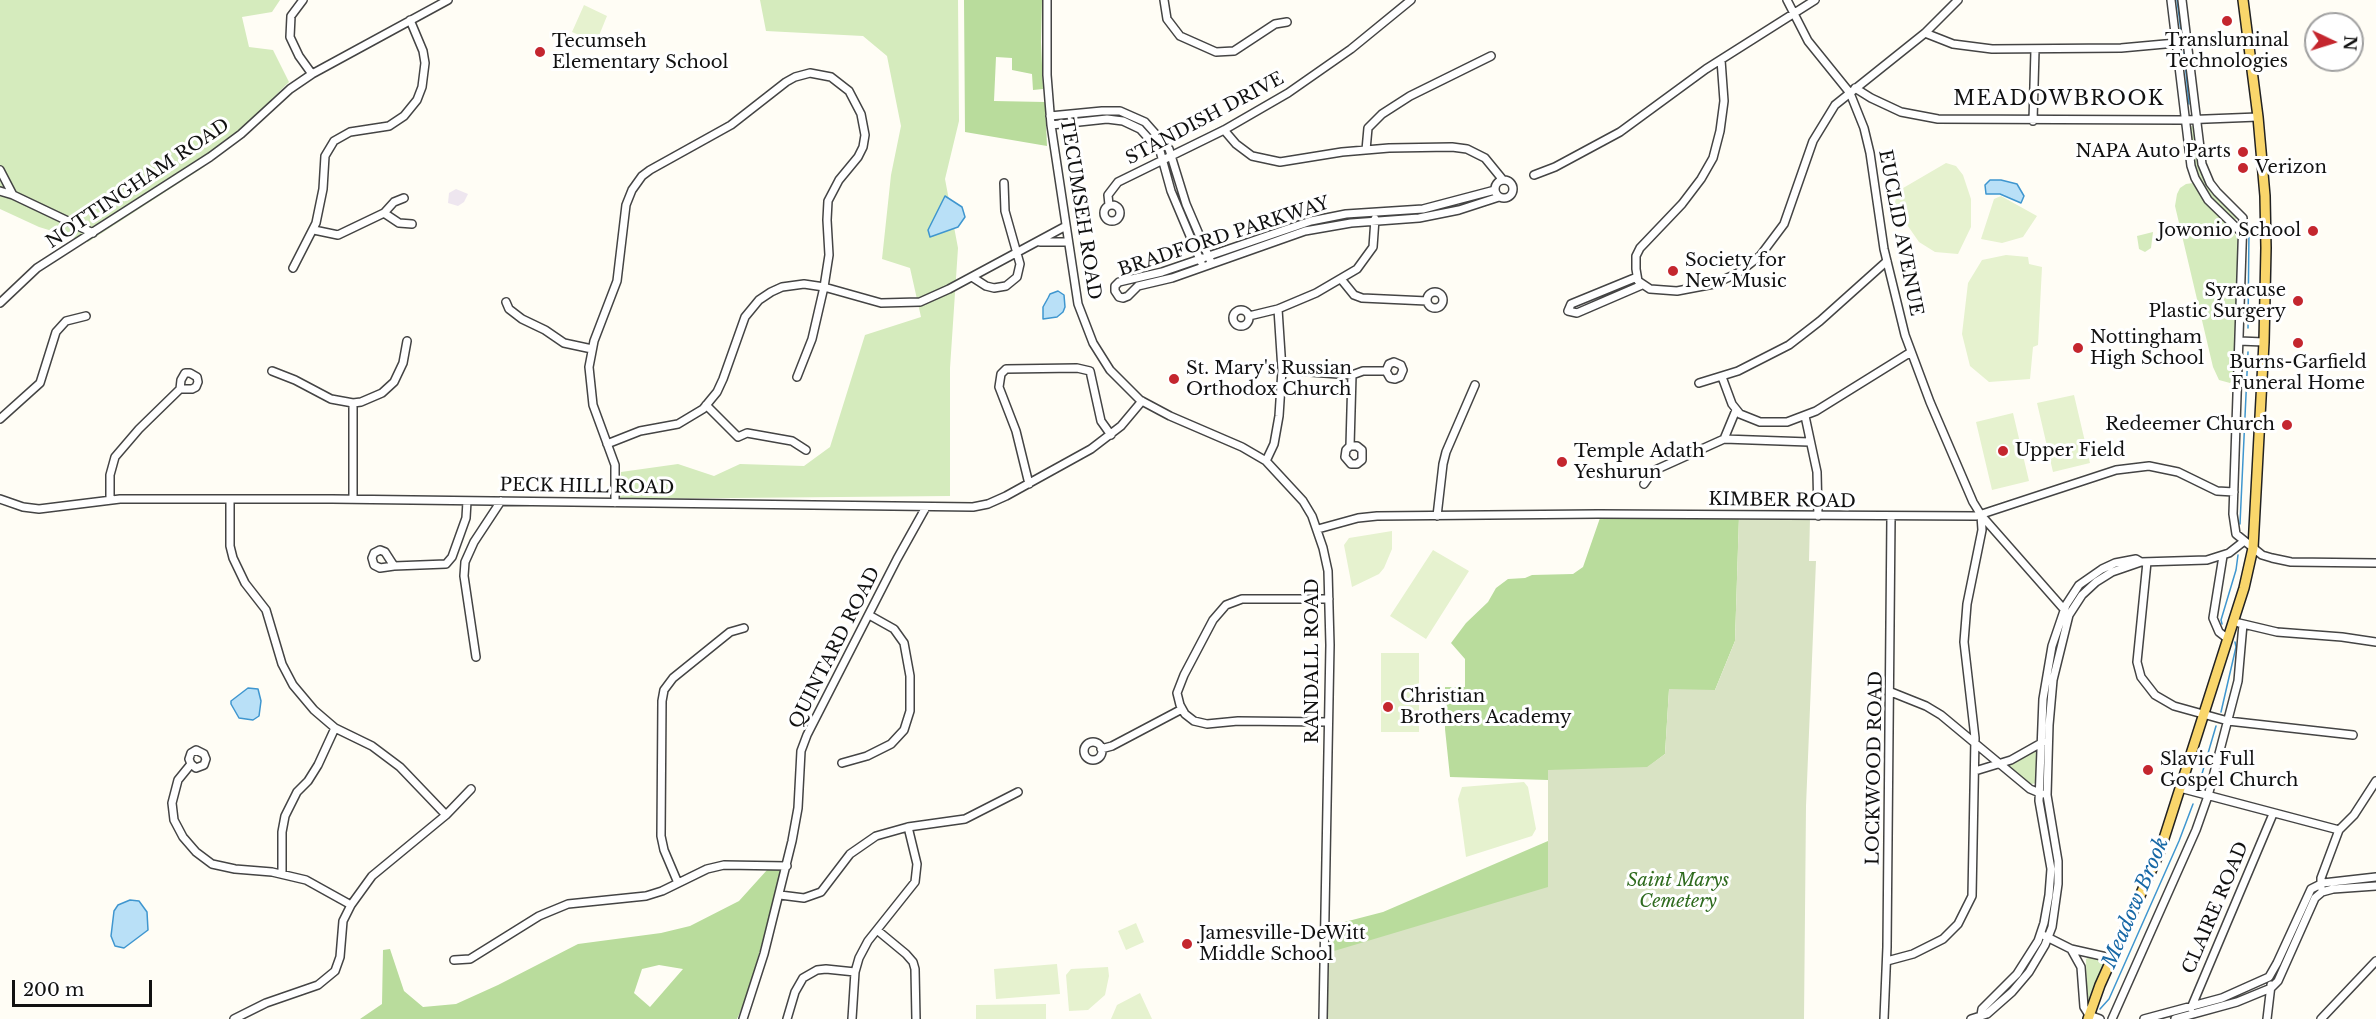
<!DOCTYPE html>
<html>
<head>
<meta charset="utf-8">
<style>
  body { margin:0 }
  #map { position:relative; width:2376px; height:1019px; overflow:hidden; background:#fffdf5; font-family:"Libre Baskerville",serif }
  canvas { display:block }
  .north { position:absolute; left:2304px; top:12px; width:60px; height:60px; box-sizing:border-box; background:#fff; border:2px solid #a0a0a0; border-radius:50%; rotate:94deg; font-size:16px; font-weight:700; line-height:24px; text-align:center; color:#111 }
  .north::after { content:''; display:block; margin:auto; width:21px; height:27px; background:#c4262e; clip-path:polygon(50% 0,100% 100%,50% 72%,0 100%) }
  .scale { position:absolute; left:12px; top:980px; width:140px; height:27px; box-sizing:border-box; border:3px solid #111; border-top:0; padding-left:8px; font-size:18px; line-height:21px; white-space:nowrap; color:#111; -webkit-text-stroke:4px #fff; paint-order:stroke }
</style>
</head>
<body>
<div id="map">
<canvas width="2376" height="1019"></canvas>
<div class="north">N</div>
<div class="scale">200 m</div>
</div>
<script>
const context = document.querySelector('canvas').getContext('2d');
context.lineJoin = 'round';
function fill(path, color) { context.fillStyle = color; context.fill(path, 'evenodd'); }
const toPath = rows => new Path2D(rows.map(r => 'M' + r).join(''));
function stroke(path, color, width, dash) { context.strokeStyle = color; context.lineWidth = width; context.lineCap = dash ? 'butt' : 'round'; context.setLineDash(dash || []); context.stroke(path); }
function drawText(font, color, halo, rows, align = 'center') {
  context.font = font + ' "Libre Baskerville",serif'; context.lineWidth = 6; context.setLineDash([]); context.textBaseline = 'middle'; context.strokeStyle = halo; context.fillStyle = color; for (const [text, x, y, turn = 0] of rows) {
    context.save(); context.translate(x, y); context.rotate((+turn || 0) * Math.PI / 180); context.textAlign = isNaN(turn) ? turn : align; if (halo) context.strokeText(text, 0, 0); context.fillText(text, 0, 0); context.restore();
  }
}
fill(toPath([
  [456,189,468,194,464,202,458,206,448,203,449,193]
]), '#eee6ef');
fill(toPath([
  [0,0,280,0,272,12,242,17,249,47,273,50,289,82,204,167,88,242,39,227,0,209],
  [760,0,958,0,959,121,945,179,958,248,950,368,950,496,620,499,621,472,678,464,714,476,740,464,804,466,830,447,865,335,921,317,910,268,882,259,891,175,901,126,887,56,863,36,766,31],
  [2191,126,2195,127,2202,170,2238,216,2235,220,2218,206,2205,192,2196,173,2190,130],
  [2193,183,2234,232,2239,243,2235,379,2230,383,2219,380,2213,367,2175,206,2177,194,2180,188,2186,184],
  [2153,232,2151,248,2145,252,2139,249,2137,236],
  [2033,750,2039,754,2038,783,2031,784,2010,767,2010,764],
  [2091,955,2105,959,2106,962,2087,1006,2086,959]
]), '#d5ebbd');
fill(toPath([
  [964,0,1042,0,1041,42,1043,89,1033,90,1032,74,1012,70,1012,58,996,57,994,101,1045,102,1047,146,965,132],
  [1600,518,1739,518,1735,641,1715,690,1669,690,1665,754,1648,767,1804,1019,1329,1019,1329,926,1383,912,1548,841,1548,780,1450,777,1445,729,1445,687,1465,687,1465,659,1451,643,1466,623,1488,602,1496,588,1508,579,1525,578,1532,575,1573,574,1583,567],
  [783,869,747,996,737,1019,360,1019,382,1004,383,950,390,949,404,991,423,1007,456,1004,498,985,578,944,661,933,690,926,739,901,767,870],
  [659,965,683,969,650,1007,634,993,642,969]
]), '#b9dc9c');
fill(toPath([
  [1739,515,1810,518,1809,561,1816,561,1806,806,1804,1019,1323,1019,1324,954,1548,887,1548,770,1647,767,1665,754,1669,689,1715,690,1735,641]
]), '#d9e3c4');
fill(toPath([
  [584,5,607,16,598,38,593,41,572,32],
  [1946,163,1956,166,1963,175,1971,199,1971,227,1958,254,1935,252,1919,242,1894,206,1898,191],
  [2001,196,2037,216,2023,237,2002,243,1981,239,1994,199],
  [2006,255,2028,257,2029,264,2042,267,2038,345,2033,347,2030,379,1989,382,1970,366,1962,334,1968,283,1982,260],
  [2074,395,2090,463,2053,472,2037,403],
  [2013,413,2029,481,1992,490,1976,422],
  [1392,531,1392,549,1384,568,1379,574,1352,587,1344,545,1349,538],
  [1433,550,1469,571,1426,639,1390,616],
  [1381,653,1419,653,1419,732,1381,732],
  [1524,782,1528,787,1536,829,1532,836,1466,857,1458,799,1462,787],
  [1136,923,1144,942,1126,950,1118,931],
  [1057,964,1060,994,996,999,994,969],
  [1108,967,1109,976,1105,995,1088,1010,1069,1011,1066,975,1071,969],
  [1140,993,1152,1019,1111,1019,1117,1005],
  [1046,1004,1046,1019,976,1019,976,1005]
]), '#e6f2cf');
const water = toPath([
  [1990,180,2001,180,2017,184,2024,196,2021,203,2000,194,1986,194,1985,185,1990,180],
  [945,196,962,207,965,217,958,227,930,237,928,230,945,196],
  [1058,291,1064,295,1065,307,1063,312,1057,317,1043,319,1043,307,1048,298,1050,294,1058,291],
  [248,688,258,689,261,701,259,716,253,720,239,718,231,704,231,701,248,688],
  [130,900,139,901,147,912,148,930,124,948,115,946,111,936,114,911,118,905,130,900]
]);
fill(water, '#b9e0f7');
stroke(water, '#3f96cf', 1.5);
stroke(toPath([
  [2177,0,2181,31],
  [2184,52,2189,104],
  [2248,328,2249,229],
  [2240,524,2248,352],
  [2222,624,2221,620,2236,570,2238,555],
  [2221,712,2236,647,2235,642],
  [2199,784,2216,726],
  [2100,1009,2109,999,2179,841,2193,804]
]), '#3f96cf', 1.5);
const minor = toPath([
  [303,0,291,16,290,37,299,56,312,74],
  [1047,0,1047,75,1051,125,1078,304,1093,343,1110,370,1140,400,1170,416,1242,447,1266,461,1303,501,1312,516,1323,548,1328,571,1330,645,1323,1019],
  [1164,0,1167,19,1180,36,1216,52,1234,51,1275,24,1287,22],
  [1787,0,1808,41,1850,93,1864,128,1870,153,1884,249,1905,335,1930,402,1973,502,1981,515,2069,615],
  [2171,0,2191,166,2195,178,2208,200,2243,234],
  [2182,0,2202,164,2210,183,2217,192,2243,218,2233,514,2236,534,2262,555,2272,558,2291,562,2376,563],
  [1925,33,1953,44,1992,49,2121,48,2187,42],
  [1721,60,1724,101,1720,131,1713,158,1701,179,1682,204,1640,248,1636,256,1636,269,1638,281,1650,289,1677,291,1714,284,1738,273,1760,256,1784,224,1813,141,1835,105,1925,33,1958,0],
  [1855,88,1871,98,1901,112,1938,119,2181,120,2258,117],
  [1050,116,1102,111,1120,111,1145,122,1169,149,1186,204,1210,260],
  [2033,121,2035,50],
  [1051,125,1107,119,1123,121,1140,129,1160,151,1171,191,1201,262],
  [1224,130,1236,144,1252,156,1280,162,1342,152,1389,148,1452,147,1467,149,1485,158,1503,180],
  [1366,150,1368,128,1382,114,1410,96,1491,56],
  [0,170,13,195],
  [1534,175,1555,167,1620,132,1706,69,1815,0],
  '1495 189a9 9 0 1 1 18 0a9 9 0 1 1-18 0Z',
  [1495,190,1423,209,1346,214,1311,221,1162,272,1119,282,1115,286,1115,291,1119,297,1123,298,1128,296,1138,286,1172,278,1305,231,1351,223,1419,218,1459,210,1499,197],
  [0,191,13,195,93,233],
  [404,198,394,202,384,213,399,223,412,224],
  '1104 213a8 8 0 1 1 16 0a8 8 0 1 1-16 0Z',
  [1109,205,1108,195,1118,182,1224,130,1288,93,1351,49,1411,0],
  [314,230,338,235,384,213],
  [1040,242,1068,242],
  [293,268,316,223,323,189,325,156,334,141,350,132,389,126,404,116,417,100,422,87,425,63,423,51,410,20],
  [972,277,986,286,994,288,1006,286,1017,277,1020,264,1005,211,1004,183],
  [1637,277,1571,304,1568,311,1577,313,1642,285],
  [1341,279,1354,295,1362,298,1427,301],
  '1427 300a8 8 0 1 1 16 0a8 8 0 1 1-16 0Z',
  [506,302,509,309,522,319,545,330,564,343,592,349],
  [0,303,37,268,210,157,241,134,290,89,312,74,448,0],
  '1233 318a8 8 0 1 1 16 0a8 8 0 1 1-16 0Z',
  [1249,316,1278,309,1316,293,1357,269,1373,247,1375,219],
  [2239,341,2264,342],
  [1282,370,1352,375,1363,371,1386,371,1390,378,1395,379,1400,377,1403,370,1401,365,1394,362,1389,364,1386,371],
  [272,371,295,380,331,399,353,403,361,402,382,393,394,382,403,363,407,341],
  [1722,377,1732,404,1740,414,1760,422,1787,422,1816,411,1911,352],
  [1699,383,1738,371,1789,345,1820,321,1887,261],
  [706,405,738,437,747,433,792,441,806,450],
  [1805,416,1817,472,1818,516],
  [0,419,40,383,56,332,66,321,86,316],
  [1724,439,1736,410],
  [607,444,640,431,678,424,703,409,717,392,723,379,745,317,759,300,771,292,782,287,804,284,824,287,881,303,920,302,949,289,1066,226],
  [1350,446,1357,446,1362,450,1362,460,1357,464,1351,464,1345,457,1346,450,1350,446,1352,375],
  [1266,461,1274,444,1279,416,1282,370,1278,309],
  [1029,484,1016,431,999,387,1001,374,1006,369,1077,368,1090,371,1101,421,1111,435],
  [1644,484,1653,471,1724,439,1809,442],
  [0,499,23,507,39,509,120,499,332,499,973,507,988,504,1006,496,1091,449,1121,426,1142,401],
  [230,499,230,546,233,558,245,583,266,610,282,664,293,685,314,710,335,728,372,746,400,767,446,815],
  [353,499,353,403],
  [110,500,110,475,115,457,139,429,180,389,192,389,196,387,198,382,197,377,190,373,185,373,181,380,180,389],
  [615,503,615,465,593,405,589,367,594,341,617,281,626,205,632,190,642,176,650,170,731,125,786,82,795,77,810,73,831,77,849,91,861,114,865,135,863,147,858,157,839,180,828,201,827,220,829,255,824,287,812,339,797,377],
  [1437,516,1443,464,1446,452,1475,385],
  [1318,529,1358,518,1377,516,1598,514,1976,516,2116,470,2149,466,2178,472,2217,491,2234,492],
  [2223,556,2213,618,2219,632,2228,639],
  [2147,562,2137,662,2141,677,2155,695,2174,706,2228,721,2353,735],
  [394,566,380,568,374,565,372,558,374,553,380,550,385,552,394,566,446,564,452,557,466,518,467,501],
  [2239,623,2277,632,2342,637,2376,642],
  [476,657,464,576,465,562,474,542,501,501],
  [1891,692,1926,706,1941,715,2030,789,2042,794],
  [1328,722,1238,721,1207,724,1194,721,1185,714,1180,705,1177,693,1184,675,1213,620,1226,605,1242,599,1329,599],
  '1084 751a9 9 0 1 1 18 0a9 9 0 1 1-18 0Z',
  [1101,749,1112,746,1182,709],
  [842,763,867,756,891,744,904,730,910,711,910,676,904,643,894,629,869,615],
  [191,764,196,768,204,765,206,759,204,754,196,750,191,753,189,759,191,764,178,780,172,803,174,820,183,837,196,852,212,864,235,869,272,872,306,880,351,905],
  [1975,771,2011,760,2043,742],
  [2180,788,2339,830],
  [282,874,282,832,285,816,297,792,308,781,318,765,335,728],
  [678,883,664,850,661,836,662,701,664,690,673,678,730,632,744,628],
  [2321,887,2321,878,2339,830,2354,815,2376,781],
  [780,895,804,898,821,892,850,854,876,836,908,827,965,819,1018,792],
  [877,930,906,954,913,962,915,969,916,1019],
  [2045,936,2071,949,2111,958],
  [2071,949,2081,967,2084,1007,2089,1015,2100,1019],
  [454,960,470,959,539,916,568,904,646,896,662,891,707,869,724,865,787,866],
  [1887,961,1913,954,1943,939,1958,924,1972,896,1975,738,1964,642,1967,604,1982,530,1981,515],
  [2191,1008,2273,814],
  [1981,1015,1982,1009,2017,974,2038,941,2044,923,2049,895,2051,869,2039,801,2043,699,2052,646,2066,605,2079,585,2102,569,2115,563,2136,559,2141,562,2207,560,2229,553,2243,542],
  [234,1019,266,1003,318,985,335,971,340,957,343,921,351,905,372,876,446,815,471,789],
  [743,1019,764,954,792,841,798,808,801,751,807,735,897,559,926,507],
  [787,1019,795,992,803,978,817,970,826,969,855,972],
  [852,1019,855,972,859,958,868,941,915,882,917,864,908,827],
  [1884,1019,1887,947,1891,517],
  [1971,1019,1987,1014,2012,992,2029,972,2045,945,2052,927,2058,884,2058,861,2047,795,2049,725,2053,680,2069,615,2082,595,2096,582,2112,572,2141,562],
  [2112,1019,2196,830,2208,796,2238,681,2243,624],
  [2144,1019,2222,998,2269,977,2277,963,2311,889,2323,883,2376,877],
  [2175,1019,2237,1002,2271,988,2278,981,2315,898,2322,892,2333,889,2376,886],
  [2267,1019,2271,985],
  [2321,1019,2376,961]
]);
const major = toPath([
  [2088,1019,2100,985,2160,851,2244,588,2253,548,2264,342,2266,248,2265,196,2258,117,2243,0]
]);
stroke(minor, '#444', 10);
stroke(major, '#222', 12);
stroke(minor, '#fff', 7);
stroke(major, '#f9d66b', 9);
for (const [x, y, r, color] of [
  [2227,21,6,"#c4262e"],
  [540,52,6,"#c4262e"],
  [2243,152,6,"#c4262e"],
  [2243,168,6,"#c4262e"],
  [2313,231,6,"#c4262e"],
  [1673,271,6,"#c4262e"],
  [2298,301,6,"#c4262e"],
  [2298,343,6,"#c4262e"],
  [2078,348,6,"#c4262e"],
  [1174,379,6,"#c4262e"],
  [2287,425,6,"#c4262e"],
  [2003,451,6,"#c4262e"],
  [1562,462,6,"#c4262e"],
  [1388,707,6,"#c4262e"],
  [2148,770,6,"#c4262e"],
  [1187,944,6,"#c4262e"]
]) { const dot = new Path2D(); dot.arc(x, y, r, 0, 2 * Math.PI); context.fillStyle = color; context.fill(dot); stroke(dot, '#fff', 2); }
drawText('18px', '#111', '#fff', [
  ["Transluminal",2227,41,"center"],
  ["Technologies",2227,62,"center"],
  ["Tecumseh",552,42],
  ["Elementary School",552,63],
  ["NAPA Auto Parts",2231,152,"right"],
  ["Verizon",2255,168],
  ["Jowonio School",2301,231,"right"],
  ["Society for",1685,261],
  ["New Music",1685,282],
  ["Syracuse",2286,291,"right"],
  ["Plastic Surgery",2286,312,"right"],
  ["Nottingham",2090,338],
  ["High School",2090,359],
  ["Burns-Garfield",2298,363,"center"],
  ["Funeral Home",2298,384,"center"],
  ["St. Mary's Russian",1186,369],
  ["Orthodox Church",1186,390],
  ["Redeemer Church",2275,425,"right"],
  ["Upper Field",2015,451],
  ["Temple Adath",1574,452],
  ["Yeshurun",1574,473],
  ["Christian",1400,697],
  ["Brothers Academy",1400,718],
  ["Slavic Full",2160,760],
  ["Gospel Church",2160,781],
  ["Jamesville-DeWitt",1199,934],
  ["Middle School",1199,955]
], 'left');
drawText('18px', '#111', '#fff', [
  ["STANDISH DRIVE",1205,119,-28],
  ["NOTTINGHAM ROAD",138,184,-34],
  ["TECUMSEH ROAD",1080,209,81],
  ["EUCLID AVENUE",1900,233,79],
  ["BRADFORD PARKWAY",1224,237,-18],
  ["PECK HILL ROAD",587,487,1],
  ["KIMBER ROAD",1782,501,1],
  ["QUINTARD ROAD",835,648,-63],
  ["RANDALL ROAD",1313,661,-90],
  ["LOCKWOOD ROAD",1875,768,-89],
  ["CLAIRE ROAD",2216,908,-67]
]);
drawText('italic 18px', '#2f6b1f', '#fff', [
  ["Saint Marys",1678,881],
  ["Cemetery",1678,902]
]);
context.letterSpacing = '1.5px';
drawText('20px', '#111', '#fff', [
  ["MEADOWBROOK",2059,99]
]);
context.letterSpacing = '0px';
drawText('italic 20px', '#1768a6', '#fff', [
  ["Meadow Brook",2136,903,-67]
]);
</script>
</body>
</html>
